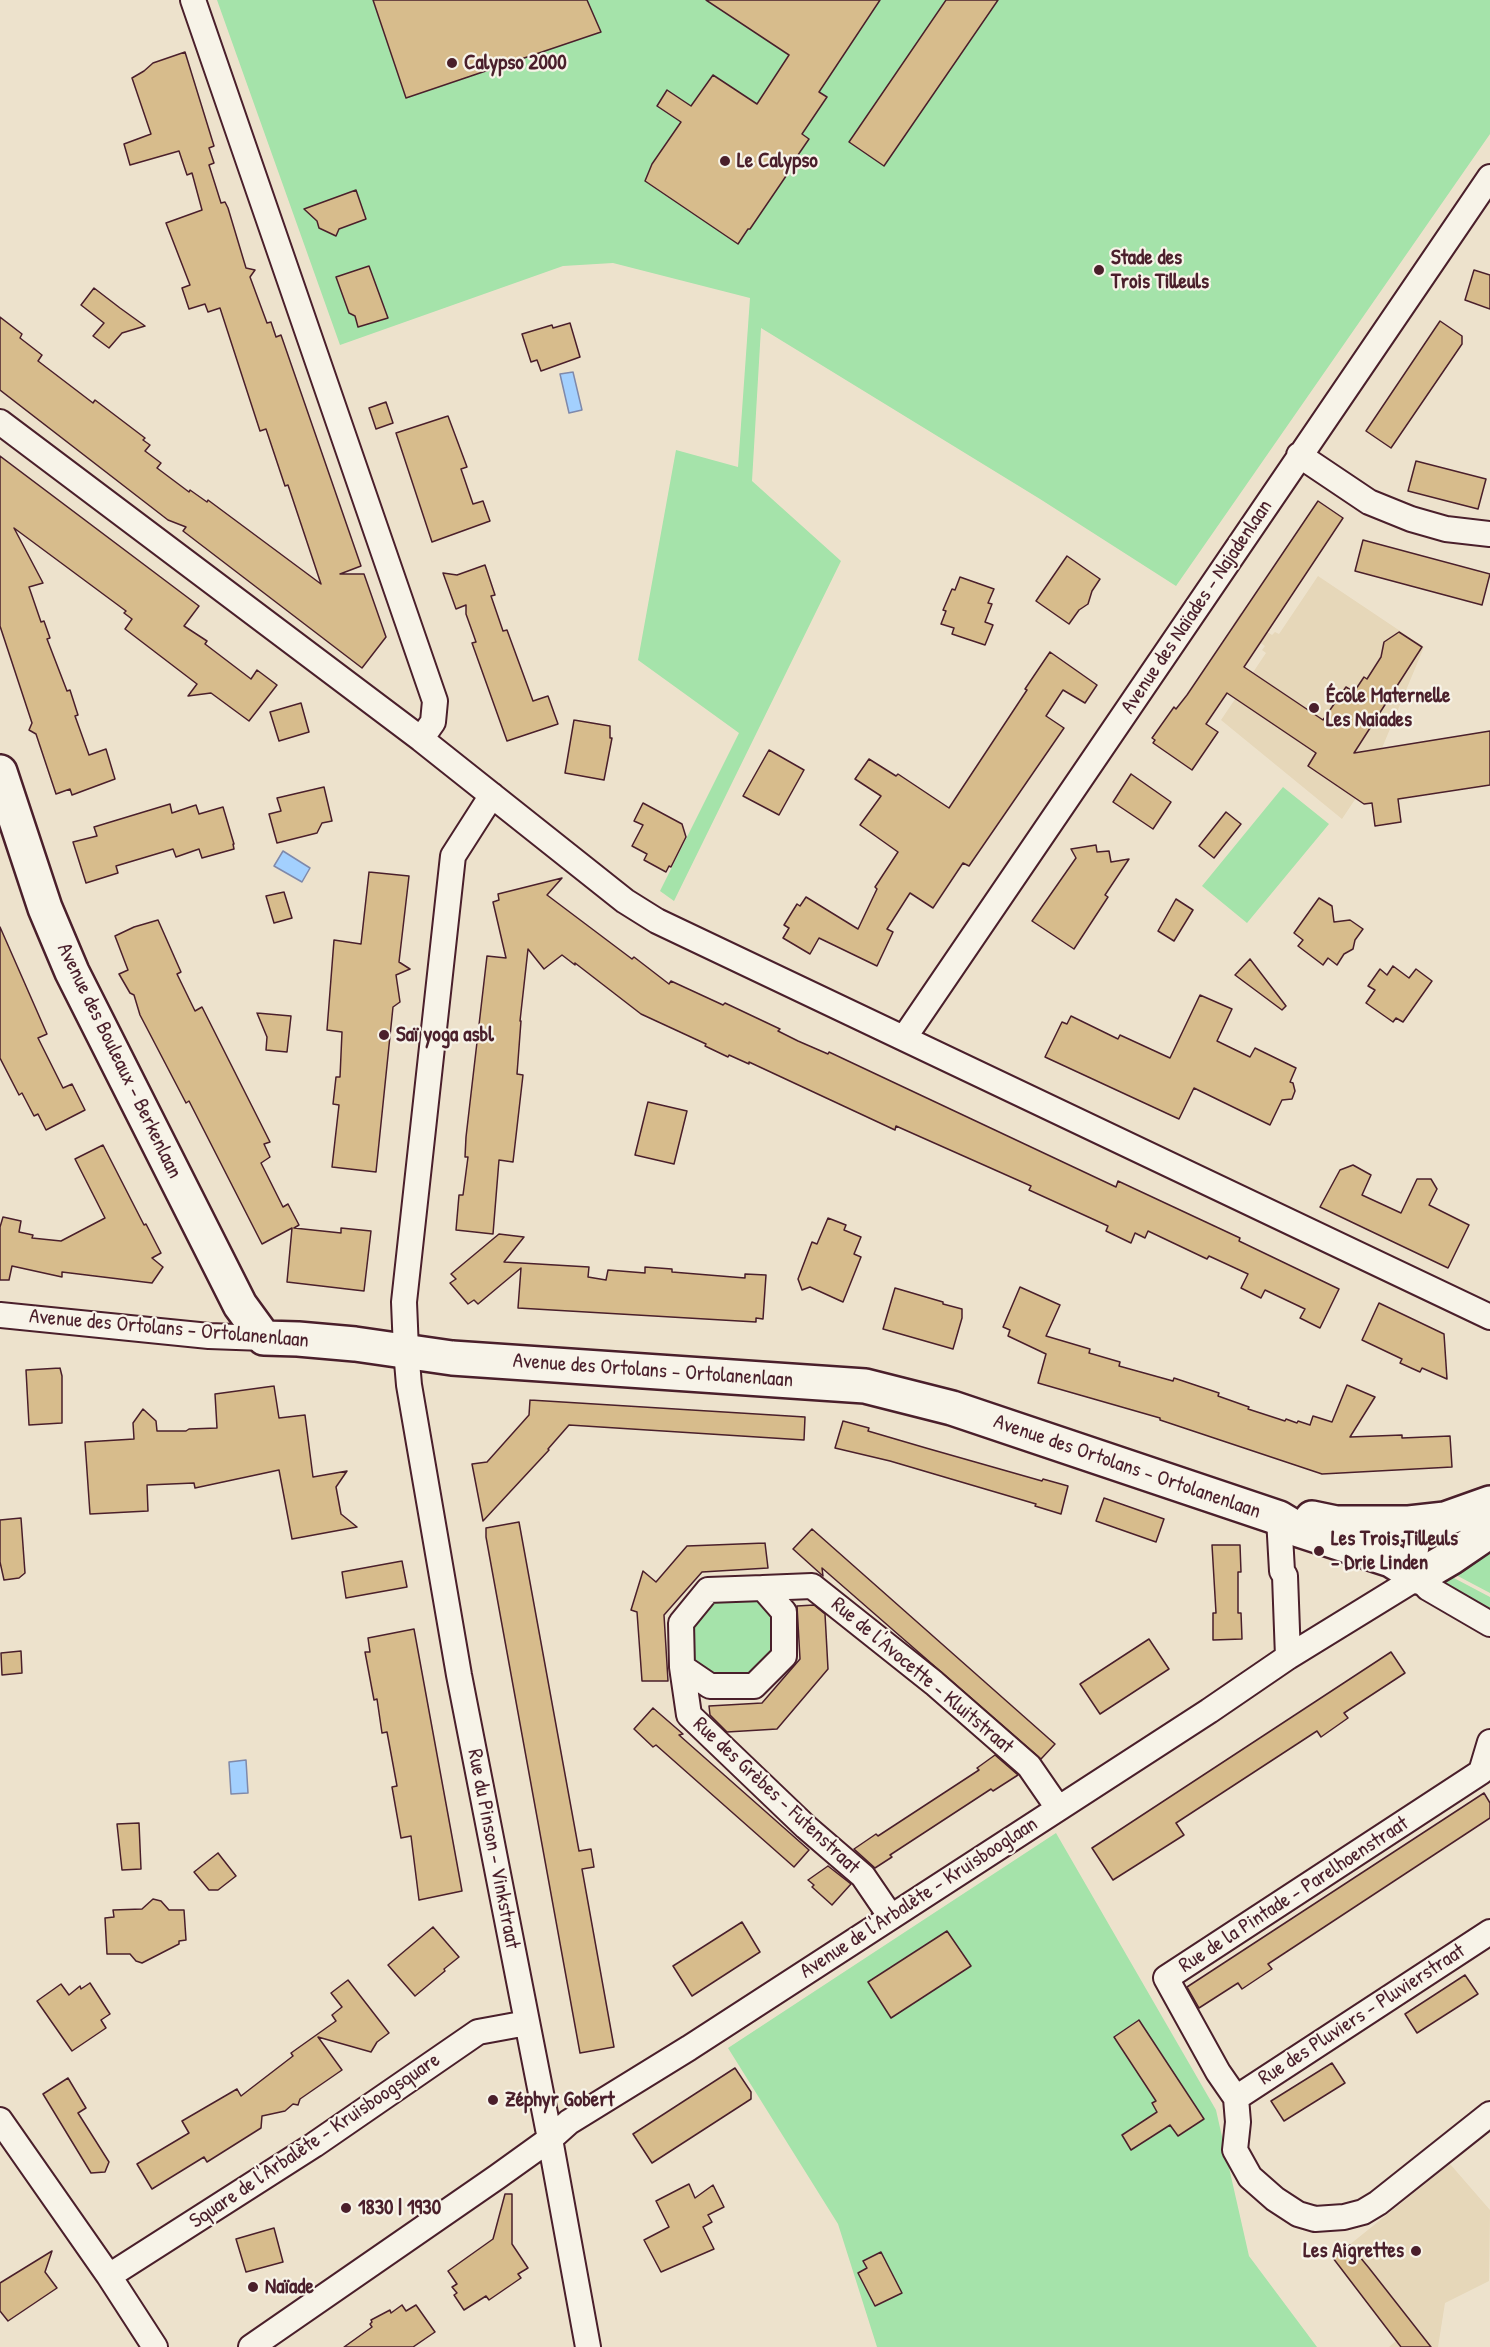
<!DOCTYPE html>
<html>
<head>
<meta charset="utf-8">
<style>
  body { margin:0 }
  canvas { display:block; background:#ede2cc }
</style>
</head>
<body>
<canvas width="1490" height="2347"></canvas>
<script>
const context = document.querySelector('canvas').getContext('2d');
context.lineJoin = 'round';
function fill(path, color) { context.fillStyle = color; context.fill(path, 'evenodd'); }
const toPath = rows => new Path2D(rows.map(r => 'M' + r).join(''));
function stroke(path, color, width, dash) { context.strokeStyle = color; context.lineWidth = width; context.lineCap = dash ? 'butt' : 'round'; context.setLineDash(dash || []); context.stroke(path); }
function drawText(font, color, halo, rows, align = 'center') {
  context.font = font + ' "Patrick Hand",sans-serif'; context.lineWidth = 4.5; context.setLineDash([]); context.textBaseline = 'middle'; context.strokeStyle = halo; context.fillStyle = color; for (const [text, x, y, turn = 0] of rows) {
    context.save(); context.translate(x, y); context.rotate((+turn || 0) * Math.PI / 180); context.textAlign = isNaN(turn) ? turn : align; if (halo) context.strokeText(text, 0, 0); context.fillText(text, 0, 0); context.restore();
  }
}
fill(toPath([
  [1318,576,1424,647,1370,777,1342,819,1221,720,1266,653,1262,650,1265,646,1233,625,1240,613,1272,635,1275,632,1279,634],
  [1450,2164,1490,2210,1489,2281,1445,2303,1438,2347,1389,2347,1397,2340,1333,2258]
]), '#e6d7b9');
fill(toPath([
  [217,0,1490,0,1490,134,1176,586,1040,499,761,328,752,481,841,561,674,901,660,891,739,733,638,660,676,450,738,467,750,298,613,263,563,266,340,345],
  [1283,787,1329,824,1247,923,1202,886],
  [1490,1549,1490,1593,1454,1574],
  [1452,1577,1490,1597,1490,1612,1448,1588,1445,1580],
  [753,1593,777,1616,780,1651,756,1679,715,1681,695,1663,692,1625,719,1596],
  [1056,1833,1216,2110,1249,2256,1317,2347,877,2347,838,2224,728,2048]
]), '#a5e3aa');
const water = toPath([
  [573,372,582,410,569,413,560,374,573,372],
  [283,851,310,868,302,882,274,866,283,851],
  [246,1760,248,1793,231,1794,229,1762,246,1760]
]);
fill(water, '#a3d0fe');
stroke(water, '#7f89aa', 1.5);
const building = toPath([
  [373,0,587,0,601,32,406,98,373,0],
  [706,0,880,0,819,92,827,97,802,134,809,139,798,155,799,157,750,229,748,229,738,244,645,181,652,164,681,122,657,106,667,90,691,106,713,75,757,104,789,55,706,0],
  [946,0,998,0,884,166,849,142,946,0],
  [185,52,214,146,209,148,214,163,209,165,221,203,225,202,228,208,246,268,255,270,250,277,267,323,271,322,276,337,281,335,361,566,340,574,364,574,386,637,362,668,183,531,186,527,168,520,0,390,0,317,22,334,20,338,42,355,38,361,93,403,95,400,145,438,143,440,150,445,145,451,161,463,157,468,189,492,190,490,207,502,208,500,321,584,288,485,285,486,266,429,260,431,220,308,208,312,205,304,189,309,182,288,190,285,166,223,202,210,192,173,187,175,179,151,130,165,124,144,151,134,132,78,144,71,153,63,185,52],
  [356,190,366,219,339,229,336,236,319,228,317,221,304,209,356,190],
  [369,266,388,318,358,327,355,316,349,313,336,277,369,266],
  [1474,270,1490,275,1490,309,1465,300,1474,270],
  [94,288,120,308,145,326,122,333,109,348,93,336,104,323,81,305,94,288],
  [1440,321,1462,336,1462,344,1391,448,1366,431,1440,321],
  [570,323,580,357,541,371,537,360,531,362,522,334,552,325,553,328,570,323],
  [386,402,393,423,376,429,369,408,386,402],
  [448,416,467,467,461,469,473,504,483,501,490,521,432,542,396,433,448,416],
  [0,456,199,606,184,626,207,641,205,644,251,679,257,670,277,685,249,721,211,693,188,696,197,684,125,629,132,619,124,613,126,611,14,528,43,583,29,587,41,622,44,621,50,638,47,639,67,691,70,690,78,715,75,716,89,755,106,749,115,779,72,795,70,789,56,794,36,734,29,730,32,723,0,626,0,456],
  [1416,461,1486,479,1478,509,1408,491,1416,461],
  [1318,501,1343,518,1244,667,1323,720,1346,687,1354,692,1364,677,1367,679,1381,657,1384,642,1399,632,1422,647,1354,753,1490,731,1490,785,1398,799,1401,822,1375,826,1372,803,1364,804,1308,766,1316,753,1227,693,1206,724,1218,732,1192,770,1153,743,1155,740,1152,738,1174,707,1176,709,1187,695,1318,501],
  [1363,540,1490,574,1482,605,1355,571,1363,540],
  [1067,556,1100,579,1092,591,1088,604,1079,610,1069,624,1036,601,1067,556],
  [485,565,495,595,491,596,503,631,507,630,533,701,548,696,558,724,507,741,472,643,476,642,466,614,466,605,456,609,443,573,457,575,485,565],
  [960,577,994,589,988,603,992,604,985,622,993,625,985,645,952,634,954,628,941,624,946,611,943,610,952,589,955,590,960,577],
  [1050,652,1097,685,1085,703,1063,690,1046,716,1064,728,969,866,963,863,933,908,910,893,887,929,893,932,877,966,819,938,810,954,783,938,789,928,784,925,797,904,800,906,806,897,858,929,877,889,875,887,898,852,860,825,881,796,855,779,869,759,896,776,898,774,949,808,1027,690,1025,689,1050,652],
  [301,703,309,732,279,741,270,712,301,703],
  [574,720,610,726,610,738,612,738,604,780,565,773,574,720],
  [769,750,804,770,779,815,743,796,769,750],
  [1131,774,1171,802,1153,829,1113,802,1131,774],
  [324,787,332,821,322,823,317,833,277,843,269,814,281,811,277,798,324,787],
  [643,803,682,824,686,837,671,867,669,866,666,872,644,860,647,854,632,846,643,825,634,821,643,803],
  [170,804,172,813,196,805,199,814,223,807,234,844,233,844,234,849,202,858,199,849,176,857,173,849,116,866,118,873,86,883,73,842,97,836,94,827,170,804],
  [1226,812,1241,824,1214,858,1199,846,1226,812],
  [1096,845,1097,852,1109,851,1111,862,1129,859,1105,895,1108,897,1074,949,1032,921,1076,858,1071,849,1096,845],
  [369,872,409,876,399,962,410,969,396,975,400,1002,393,1007,376,1172,332,1167,339,1105,333,1104,336,1077,340,1077,342,1032,327,1030,334,940,361,944,369,872],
  [562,878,547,895,632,959,634,957,669,984,671,981,723,1005,725,1003,780,1029,778,1031,798,1041,828,1054,829,1052,1116,1187,1118,1181,1240,1238,1239,1241,1339,1289,1320,1328,1300,1318,1305,1309,1265,1290,1261,1298,1241,1288,1248,1274,1209,1256,1207,1259,1148,1231,1145,1238,1135,1233,1131,1243,1106,1231,1108,1226,1029,1190,1031,1186,896,1126,895,1130,749,1062,749,1064,729,1055,728,1057,705,1046,706,1044,641,1014,575,963,575,965,562,955,544,969,528,949,520,1021,521,1021,517,1074,523,1075,513,1162,499,1160,493,1234,456,1230,459,1195,463,1195,468,1157,465,1157,466,1137,487,956,506,958,493,902,499,900,498,894,562,878],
  [284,892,292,918,274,923,266,896,284,892],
  [1319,898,1332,906,1334,922,1350,920,1363,929,1355,940,1353,949,1344,954,1337,965,1328,958,1323,965,1298,946,1303,940,1294,933,1319,898],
  [1176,899,1193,910,1174,941,1158,931,1176,899],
  [158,920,181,972,177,974,195,1011,202,1007,270,1142,264,1144,270,1157,261,1163,283,1207,288,1204,299,1225,294,1228,341,1233,341,1228,371,1231,364,1291,287,1282,292,1228,262,1244,189,1101,186,1103,140,1015,134,995,130,993,119,974,128,970,115,936,134,927,158,920],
  [0,927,47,1034,38,1038,63,1088,72,1084,85,1110,46,1130,38,1114,34,1116,22,1093,19,1095,0,1058,0,927],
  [1250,959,1286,1006,1282,1010,1235,975,1250,959],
  [1393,966,1409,978,1416,969,1432,981,1403,1022,1396,1018,1393,1022,1366,1003,1375,990,1368,986,1380,969,1387,975,1393,966],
  [1200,995,1232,1009,1217,1041,1250,1057,1255,1048,1296,1068,1290,1082,1293,1083,1295,1091,1292,1099,1282,1100,1270,1125,1194,1088,1179,1119,1045,1057,1062,1022,1067,1024,1071,1016,1118,1039,1120,1035,1170,1058,1200,995],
  [257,1013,291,1016,287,1052,266,1050,267,1037,257,1013],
  [648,1102,687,1111,674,1164,635,1155,648,1102],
  [103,1145,144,1225,146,1224,161,1253,152,1258,163,1267,152,1283,62,1272,62,1277,12,1266,9,1280,0,1280,0,1227,3,1217,21,1221,19,1232,33,1235,32,1238,61,1241,105,1218,75,1159,103,1145],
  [1353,1165,1371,1175,1362,1195,1401,1213,1417,1179,1431,1179,1437,1189,1429,1205,1469,1225,1448,1268,1320,1207,1340,1170,1353,1165],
  [828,1218,846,1225,844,1230,861,1237,854,1254,861,1257,843,1302,810,1287,802,1290,798,1279,812,1242,817,1244,828,1218],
  [499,1234,524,1237,504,1262,589,1267,588,1277,606,1280,608,1270,645,1273,645,1267,672,1269,672,1272,745,1278,745,1274,766,1275,763,1319,756,1318,756,1322,518,1308,521,1268,478,1304,474,1300,468,1304,450,1283,456,1279,451,1274,499,1234],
  [1020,1287,1060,1305,1046,1336,1090,1349,1089,1353,1120,1362,1119,1366,1173,1381,1174,1378,1219,1393,1218,1396,1249,1407,1248,1409,1285,1421,1286,1419,1297,1423,1298,1421,1310,1425,1313,1416,1332,1422,1347,1385,1375,1397,1350,1437,1402,1435,1402,1438,1450,1436,1452,1467,1322,1474,1160,1420,1160,1418,1038,1383,1046,1354,1008,1336,1010,1330,1003,1327,1020,1287],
  [895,1288,943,1302,943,1304,962,1309,962,1318,953,1349,883,1329,895,1288],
  [1379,1303,1444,1334,1447,1379,1422,1368,1420,1372,1400,1363,1402,1359,1362,1340,1379,1303],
  [60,1368,62,1376,62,1423,29,1425,26,1370,60,1368],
  [274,1386,279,1418,305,1415,313,1477,347,1471,336,1487,341,1514,357,1527,292,1539,279,1470,195,1488,194,1483,147,1485,148,1511,90,1514,85,1442,134,1439,133,1423,143,1409,156,1421,157,1431,186,1431,189,1429,217,1428,215,1394,274,1386],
  [530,1400,805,1417,804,1440,569,1425,548,1449,549,1450,483,1521,472,1464,487,1462,529,1415,530,1400],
  [843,1421,869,1428,868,1431,926,1448,1042,1481,1043,1479,1068,1486,1061,1514,1035,1506,1036,1504,890,1461,835,1448,843,1421],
  [1104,1498,1164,1519,1156,1542,1096,1521,1104,1498],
  [21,1518,25,1573,19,1578,4,1580,0,1562,0,1520,21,1518],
  [519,1522,579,1851,591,1849,594,1867,582,1869,614,2047,580,2053,486,1537,486,1528,519,1522],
  [812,1529,1055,1744,1041,1759,822,1568,823,1576,793,1549,812,1529],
  [765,1543,768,1568,702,1572,664,1615,668,1681,642,1681,637,1612,631,1610,643,1571,656,1582,687,1546,765,1543],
  [1212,1545,1240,1545,1241,1572,1238,1572,1238,1613,1241,1613,1242,1639,1213,1640,1213,1613,1216,1613,1212,1545],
  [402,1561,407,1587,346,1598,342,1572,402,1561],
  [814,1605,825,1614,828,1669,777,1729,727,1732,710,1715,709,1706,762,1703,800,1659,797,1606,814,1605],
  [414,1629,462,1891,419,1900,411,1836,401,1838,392,1787,397,1786,387,1732,382,1733,377,1699,374,1700,365,1652,370,1652,368,1638,414,1629],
  [1149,1639,1169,1669,1100,1714,1080,1684,1149,1639],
  [21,1651,22,1673,2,1675,1,1653,21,1651],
  [1391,1652,1405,1673,1344,1713,1348,1718,1321,1737,1317,1731,1176,1823,1184,1835,1113,1880,1092,1848,1391,1652],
  [653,1708,683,1734,679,1735,809,1850,794,1867,656,1745,653,1747,634,1729,653,1708],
  [995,1755,1018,1775,993,1791,991,1789,890,1855,892,1857,875,1868,854,1849,876,1834,878,1836,979,1770,977,1768,995,1755],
  [1484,1793,1490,1803,1490,1818,1268,1964,1272,1969,1242,1989,1238,1983,1199,2008,1187,1987,1484,1793],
  [139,1823,141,1869,122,1870,117,1824,139,1823],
  [218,1853,236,1876,218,1890,209,1890,194,1872,218,1853],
  [828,1866,851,1884,832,1905,812,1887,814,1885,808,1880,828,1866],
  [153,1899,161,1901,169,1910,184,1910,186,1940,179,1941,179,1944,142,1963,136,1961,130,1954,107,1954,105,1918,114,1917,113,1910,142,1909,153,1899],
  [742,1922,760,1952,692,1996,673,1966,742,1922],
  [433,1927,459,1957,444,1969,445,1971,415,1996,388,1965,433,1927],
  [947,1931,971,1966,891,2018,868,1982,947,1931],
  [1465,1975,1478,1994,1417,2033,1405,2014,1465,1975],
  [348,1980,389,2033,377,2042,371,2052,318,2037,342,2070,300,2099,298,2105,293,2104,285,2111,262,2116,261,2128,207,2162,204,2157,152,2189,137,2164,189,2133,182,2121,237,2089,241,2096,293,2056,291,2053,336,2021,332,2015,342,2007,331,1993,348,1980],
  [90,1983,110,2014,101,2020,106,2028,72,2051,37,2001,61,1984,69,1995,80,1986,81,1989,90,1983],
  [1139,2020,1204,2119,1178,2136,1170,2125,1131,2150,1122,2135,1157,2112,1152,2103,1156,2101,1114,2037,1139,2020],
  [1332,2063,1345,2083,1284,2121,1271,2101,1332,2063],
  [735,2068,751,2092,751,2099,652,2163,633,2134,735,2068],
  [68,2078,86,2108,78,2113,109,2162,105,2172,91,2173,43,2094,68,2078],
  [689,2184,695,2198,713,2185,724,2207,708,2215,712,2222,703,2227,714,2249,661,2272,644,2240,669,2227,656,2201,689,2184],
  [505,2194,512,2194,512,2244,528,2268,518,2274,521,2278,489,2300,486,2296,464,2310,454,2295,457,2293,452,2287,457,2284,448,2271,493,2239,505,2194],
  [274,2228,283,2262,246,2272,236,2239,274,2228],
  [1350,2245,1369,2268,1431,2347,1401,2347,1333,2258,1350,2245],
  [52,2251,45,2272,57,2288,8,2321,0,2311,0,2283,52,2251],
  [881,2252,902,2293,875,2306,858,2273,867,2268,863,2261,881,2252],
  [402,2305,406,2311,416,2305,435,2332,413,2347,344,2347,372,2327,370,2324,372,2322,371,2320,390,2310,391,2313,402,2305]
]);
fill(building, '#d7bc8c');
stroke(building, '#4a1f2b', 1.5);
const street = toPath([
  [193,0,435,701,433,722,421,739],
  [0,422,421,739,625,901,657,921,1490,1317],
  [1299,455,1369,502,1411,519,1446,529,1490,534],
  [492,795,453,856,404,1302,406,1350,409,1385,459,1675,550,2139,588,2347],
  [904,1038,1490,177],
  [0,1315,209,1336,264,1338],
  [1279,1518,1282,1571,1285,1576,1288,1657],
  [1418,1577,1428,1588,1490,1624],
  [1418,1577,1414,1561,1417,1543,1425,1522],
  [763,1588,812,1586,934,1683,1029,1766,1058,1808],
  [682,1667,710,1686,754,1686,784,1656,784,1612,763,1588,708,1590,681,1623,682,1667,689,1715,806,1827,863,1876,891,1917],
  [1236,2098,1218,2072,1166,1978,1481,1772,1490,1742],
  [1236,2098,1238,2122,1235,2150,1250,2177,1275,2199,1298,2214,1315,2219,1344,2217,1363,2212,1378,2203,1490,2114],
  [1236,2098,1490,1932],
  [0,2120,109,2276,155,2347],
  [109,2276,314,2145,478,2032,527,2023],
  [251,2347,497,2177,550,2139,569,2122,689,2048,1209,1711,1288,1657,1418,1577]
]);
const secondary = toPath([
  [0,772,45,908,72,972,240,1305,264,1338,298,1339,355,1344,452,1358,865,1386,952,1408,1279,1518,1299,1530,1391,1560,1418,1577,1452,1557,1490,1531],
  [1312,1518,1336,1523,1409,1523,1445,1519,1490,1503]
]);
stroke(street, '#4a1f2b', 28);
stroke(secondary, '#4a1f2b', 38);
stroke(street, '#f7f3e8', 24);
stroke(secondary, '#f7f3e8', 33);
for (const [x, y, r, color] of [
  [452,63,6,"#4a1f2b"],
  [725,161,6,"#4a1f2b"],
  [1099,270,6,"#4a1f2b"],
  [1314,708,6,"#4a1f2b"],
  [384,1035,6,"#4a1f2b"],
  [1319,1551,6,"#4a1f2b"],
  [493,2100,6,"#4a1f2b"],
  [346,2208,6,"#4a1f2b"],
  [1416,2251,6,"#4a1f2b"],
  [253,2287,6,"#4a1f2b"]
]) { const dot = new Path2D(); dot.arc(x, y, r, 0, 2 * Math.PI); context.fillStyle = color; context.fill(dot); stroke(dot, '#f7f3e8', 2); }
drawText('bold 21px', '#4a1f2b', '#f7f3e8', [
  ["Calypso 2000",464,63],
  ["Le Calypso",737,161],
  ["Stade des",1111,258],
  ["Trois Tilleuls",1111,282],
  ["École Maternelle",1326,696],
  ["Les Naiades",1326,720],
  ["Saï yoga asbl",396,1035],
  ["Les Trois Tilleuls",1331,1539],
  ["- Drie Linden",1331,1563],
  ["Zéphyr Gobert",505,2100],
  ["1830 | 1930",358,2208],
  ["Les Aigrettes",1404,2251,"right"],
  ["Naïade",265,2287]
], 'left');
drawText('21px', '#4a1f2b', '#f7f3e8', [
  ["Avenue des Naïades - Najadenlaan",1197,607,-56],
  ["Avenue des Bouleaux - Berkenlaan",119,1061,64],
  ["Avenue des Ortolans - Ortolanenlaan",169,1329,5],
  ["Avenue des Ortolans - Ortolanenlaan",653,1371,4],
  ["Avenue des Ortolans - Ortolanenlaan",1127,1467,19],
  ["Rue de l'Avocette - Kluitstraat",922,1676,40],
  ["Rue des Grèbes - Futenstraat",776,1796,43],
  ["Rue du Pinson - Vinkstraat",493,1849,79],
  ["Rue de la Pintade - Parelhoenstraat",1294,1895,-33],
  ["Avenue de l'Arbalète - Kruisbooglaan",919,1898,-33],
  ["Rue des Pluviers - Pluvierstraat",1362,2015,-33],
  ["Square de l'Arbalète - Kruisboogsquare",315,2141,-34]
]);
</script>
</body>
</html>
